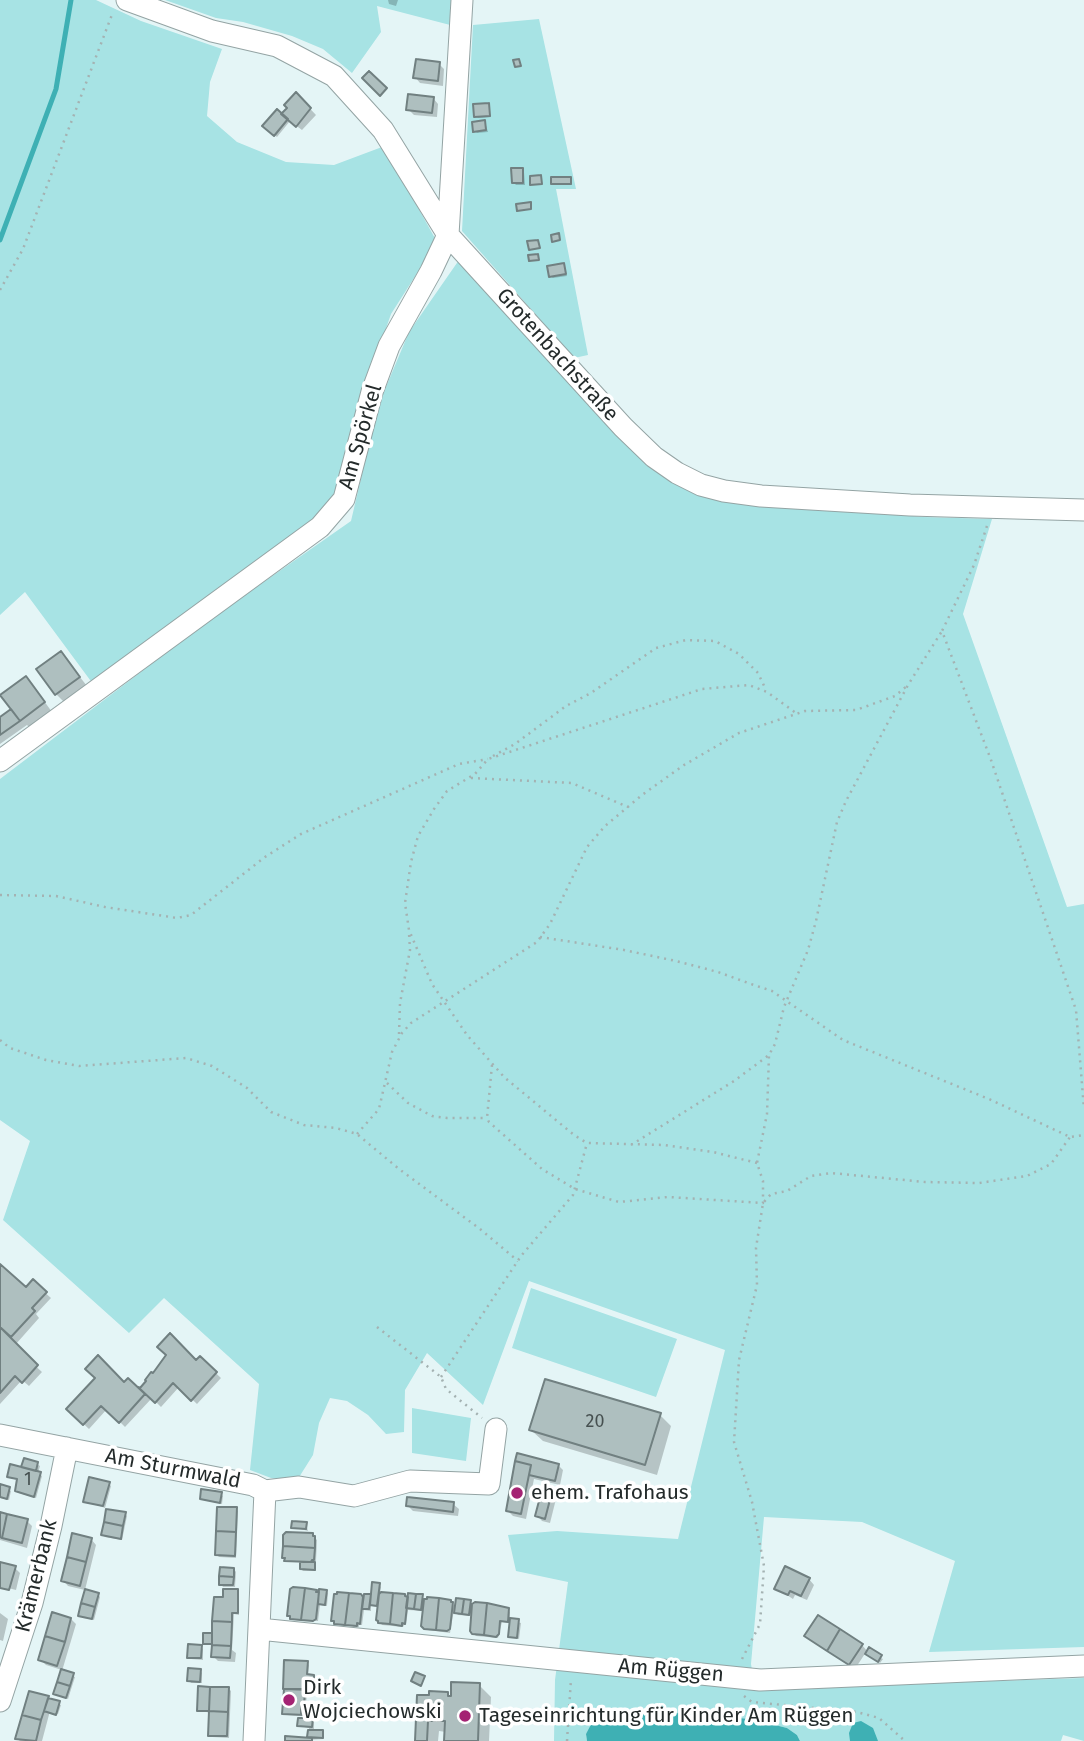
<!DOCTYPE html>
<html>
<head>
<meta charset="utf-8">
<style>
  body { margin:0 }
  canvas { display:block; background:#e4f5f6 }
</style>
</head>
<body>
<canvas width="1084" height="1741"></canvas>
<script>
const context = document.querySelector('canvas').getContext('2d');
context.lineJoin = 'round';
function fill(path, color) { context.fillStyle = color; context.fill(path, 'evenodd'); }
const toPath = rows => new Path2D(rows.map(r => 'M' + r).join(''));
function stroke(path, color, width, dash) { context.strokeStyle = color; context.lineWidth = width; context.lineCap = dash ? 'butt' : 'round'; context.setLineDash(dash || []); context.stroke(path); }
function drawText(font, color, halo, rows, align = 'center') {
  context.font = font + ' "Fira Sans",sans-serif'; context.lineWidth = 7; context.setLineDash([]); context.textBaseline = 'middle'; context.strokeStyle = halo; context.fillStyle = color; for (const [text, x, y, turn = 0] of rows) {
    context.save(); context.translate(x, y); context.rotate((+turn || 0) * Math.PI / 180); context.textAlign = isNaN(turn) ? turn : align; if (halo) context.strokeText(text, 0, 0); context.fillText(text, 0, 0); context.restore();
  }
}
fill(toPath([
  [0,0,96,0,141,21,222,49,210,82,207,116,237,142,286,162,334,165,382,147,394,164,437,242,391,314,363,395,340,489,319,514,93,684,25,592,0,615],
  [165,0,455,0,454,26,377,6,381,32,352,73,323,49,292,36,243,22,216,18],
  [539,19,576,189,556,189,588,355,574,358,462,231,473,25],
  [459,260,698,494,923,517,992,519,963,614,1067,907,1084,904,1084,1647,929,1652,955,1561,862,1522,764,1517,751,1664,755,1689,1084,1678,1084,1741,1063,1735,1061,1741,800,1741,797,1735,787,1728,751,1719,625,1709,610,1710,586,1734,587,1741,554,1741,555,1680,568,1582,516,1571,508,1535,557,1531,678,1539,725,1350,529,1281,483,1405,427,1353,405,1390,404,1432,386,1434,368,1415,347,1401,330,1398,319,1423,313,1455,296,1482,271,1478,250,1470,259,1384,164,1298,129,1333,3,1220,30,1141,0,1120,0,779,208,621,351,521,378,406,409,332],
  [531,1288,677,1339,656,1397,512,1348],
  [412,1408,471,1418,466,1461,412,1453]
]), '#a7e3e4');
fill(toPath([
  [625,1709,751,1719,787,1728,797,1735,800,1741,587,1741,586,1734,595,1717,610,1710],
  [861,1721,873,1728,878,1741,850,1741,849,1733,853,1723]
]), '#3eb0b4');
fill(toPath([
  [388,0,398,0,396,6,389,4],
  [439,64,444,69,443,86,420,83,415,77],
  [296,94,316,115,302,130,290,121,277,137,265,126,282,116],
  [433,98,438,104,437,117,414,115,408,109],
  [488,105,491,117,478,118,476,116],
  [485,122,488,132,477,133,475,131],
  [522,169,524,172,525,185,516,185,514,183],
  [570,179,572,185,555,185,553,183],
  [563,265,567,276,553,278,550,276],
  [61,653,87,686,64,702,56,694],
  [34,687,52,712,30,728,27,725,0,744,0,719,11,711],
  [0,1267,26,1289,33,1282,51,1298,36,1314,39,1318,16,1344,16,1348,42,1372,29,1386,22,1380,0,1404],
  [168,1355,197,1362,200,1358,221,1378,197,1404,179,1387,161,1407,152,1398,125,1427,107,1409,89,1429,68,1409,124,1384,141,1390],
  [660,1415,671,1426,657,1475,543,1441,531,1430],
  [519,1456,558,1465,563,1470,560,1485,534,1479,526,1519,513,1516,508,1511],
  [37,1464,40,1466,38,1473,42,1476,36,1498,19,1493,17,1491,18,1480,9,1476,21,1469],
  [109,1484,111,1486,105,1508,85,1501],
  [0,1486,11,1491,9,1500,0,1498],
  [552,1490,557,1495,550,1523,542,1521,537,1515],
  [221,1494,223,1496,222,1504,202,1499],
  [453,1504,459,1509,458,1516,413,1511,408,1506],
  [236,1509,238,1511,236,1558,219,1557,217,1555],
  [0,1514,27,1521,32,1526,27,1548,0,1540],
  [125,1514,127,1516,122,1540,105,1537,103,1535],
  [306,1524,308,1531,293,1527],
  [312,1535,317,1540,316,1561,311,1561,316,1566,316,1571,303,1571,301,1569,309,1564,309,1561,284,1558],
  [91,1539,96,1545,85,1590,68,1586,63,1580],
  [0,1564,15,1568,20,1573,16,1590,0,1586],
  [234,1569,236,1572,235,1587,223,1587,221,1584],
  [809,1579,814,1585,807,1600,795,1595,793,1599,776,1588],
  [379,1585,381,1587,380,1593,409,1600,422,1596,424,1601,450,1601,457,1608,470,1601,472,1607,508,1610,510,1612,510,1620,521,1623,519,1639,510,1636,511,1623,502,1622,498,1638,476,1636,471,1631,473,1616,458,1615,454,1610,450,1633,428,1630,423,1625,425,1611,408,1610,406,1625,404,1625,403,1627,382,1625,378,1620,379,1607,371,1606,371,1611,364,1610,362,1625,359,1625,359,1627,338,1625,333,1620,360,1596,364,1601,365,1595,372,1596],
  [237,1591,239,1593,239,1615,234,1614,232,1650,236,1653,235,1662,218,1661,213,1656,213,1646,204,1643,213,1635,225,1599],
  [316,1591,320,1596,326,1591,328,1593,327,1606,320,1605,318,1621,294,1620,289,1615],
  [98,1594,100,1597,94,1620,82,1617,80,1615],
  [0,1613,8,1619,3,1641,0,1640],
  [71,1619,76,1624,62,1671,75,1677,68,1699,57,1695,62,1670,46,1665,40,1659],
  [806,1636,862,1645,868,1652,883,1659,880,1663,866,1652,855,1669],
  [201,1647,203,1649,203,1660,191,1659,189,1657],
  [307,1663,309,1665,308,1676,316,1678,315,1691,307,1691,306,1707,303,1707,302,1716,287,1715,285,1713],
  [200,1670,202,1673,202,1683,191,1683,189,1680],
  [479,1685,491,1697,489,1741,446,1741,446,1732,439,1731,438,1741,416,1741,418,1697,447,1694,453,1700],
  [229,1689,231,1691,229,1738,212,1737,209,1735,210,1713,199,1710],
  [30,1693,61,1705,58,1714,50,1711,42,1741,20,1741,17,1738],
  [312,1720,314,1722,314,1732,322,1732,324,1739,287,1741,309,1739,309,1728,299,1726]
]), '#0003');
stroke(toPath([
  [0,240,56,89,71,0]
]), '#3eb0b4', 5);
const building = toPath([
  [416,59,440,62,438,81,413,78,416,59],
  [519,59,521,66,515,67,513,60,519,59],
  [369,71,387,88,380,96,362,78,369,71],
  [296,92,311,108,296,127,281,114,287,108,284,105,296,92],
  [408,94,434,97,432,113,406,110,408,94],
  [489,103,490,116,474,117,473,104,489,103],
  [277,109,288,119,274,136,262,126,277,109],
  [485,120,486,130,473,132,472,122,485,120],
  [511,168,523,168,523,183,512,183,511,168],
  [541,175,542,184,530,185,530,176,541,175],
  [551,177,571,177,571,184,551,184,551,177],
  [531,202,531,209,517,211,516,204,531,202],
  [559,233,560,240,552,242,551,235,559,233],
  [538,240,540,248,529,250,527,241,538,240],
  [538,254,539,260,529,261,528,255,538,254],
  [564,263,566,274,549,277,547,266,564,263],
  [61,651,80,677,55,695,36,669,61,651],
  [26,676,45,702,20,721,0,695,26,676],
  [11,709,20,721,0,735,0,717,11,709],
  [0,1264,26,1287,33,1279,47,1292,32,1308,35,1311,11,1337,0,1327,0,1264],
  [0,1327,38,1365,22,1383,15,1376,0,1393,0,1327],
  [170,1333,196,1360,200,1356,217,1372,191,1401,173,1383,155,1403,138,1387,140,1388,146,1381,145,1380,151,1372,153,1373,166,1355,157,1347,170,1333],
  [98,1355,124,1382,128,1378,145,1394,119,1423,101,1406,83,1425,66,1409,95,1378,85,1369,98,1355],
  [545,1379,661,1413,645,1465,529,1430,545,1379],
  [517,1453,559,1464,555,1481,529,1475,531,1465,515,1461,517,1453],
  [24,1458,38,1462,36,1471,21,1467,24,1458],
  [515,1461,531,1465,521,1514,506,1511,515,1461],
  [10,1464,41,1472,34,1497,15,1491,17,1479,7,1477,10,1464],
  [89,1477,110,1482,103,1506,83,1502,89,1477],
  [0,1484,10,1487,7,1499,0,1497,0,1484],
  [543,1486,553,1488,545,1519,535,1516,543,1486],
  [201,1489,222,1492,220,1503,200,1499,201,1489],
  [407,1497,454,1502,453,1512,406,1506,407,1497],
  [217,1507,237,1507,236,1532,216,1531,217,1507],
  [106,1509,126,1512,123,1526,104,1522,106,1509],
  [0,1512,7,1514,2,1538,0,1537,0,1512],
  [7,1514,28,1519,22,1543,2,1538,7,1514],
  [292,1521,307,1522,306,1529,291,1528,292,1521],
  [104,1522,123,1526,121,1539,101,1535,104,1522],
  [216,1531,236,1532,235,1556,215,1555,216,1531],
  [286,1532,313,1533,313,1536,315,1536,315,1548,283,1546,283,1535,286,1532],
  [72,1533,92,1538,86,1562,67,1557,72,1533],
  [283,1546,315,1548,314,1560,312,1560,311,1562,284,1561,285,1558,282,1558,283,1546],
  [67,1557,86,1562,80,1586,61,1581,67,1557],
  [0,1562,16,1566,9,1590,0,1588,0,1562],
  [300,1562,315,1562,315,1570,300,1569,300,1562],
  [785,1566,810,1578,801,1596,790,1591,788,1595,774,1589,785,1566],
  [220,1567,234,1568,234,1577,219,1576,220,1567],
  [219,1576,234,1577,233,1585,219,1585,219,1576],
  [372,1582,380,1583,377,1606,370,1605,372,1582],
  [293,1587,305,1588,301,1620,290,1619,290,1616,287,1616,290,1589,293,1587],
  [305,1588,317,1590,316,1592,319,1592,316,1619,313,1621,301,1620,305,1588],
  [85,1589,99,1593,95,1607,81,1603,85,1589],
  [223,1589,238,1589,238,1613,232,1613,232,1622,212,1621,214,1597,223,1597,223,1589],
  [319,1589,327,1590,325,1605,318,1604,319,1589],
  [337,1592,349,1593,345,1625,334,1624,334,1621,331,1621,334,1594,337,1594,337,1592],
  [381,1592,393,1593,390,1624,378,1623,378,1621,376,1620,379,1594,381,1592],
  [349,1593,361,1594,363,1597,360,1624,357,1623,357,1626,345,1625,349,1593],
  [393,1593,405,1594,405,1596,408,1597,405,1624,402,1623,402,1626,390,1624,393,1593],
  [408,1593,416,1594,414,1609,406,1608,408,1593],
  [364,1594,371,1594,369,1609,362,1609,364,1594],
  [416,1594,423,1594,421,1610,414,1609,416,1594],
  [427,1597,439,1598,436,1630,424,1629,421,1626,424,1599,427,1599,427,1597],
  [439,1598,451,1600,451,1602,453,1602,450,1629,447,1631,436,1630,439,1598],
  [456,1598,464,1599,462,1614,454,1613,456,1598],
  [464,1599,471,1600,469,1615,462,1614,464,1599],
  [475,1602,487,1603,484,1635,472,1634,470,1631,472,1604,475,1602],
  [81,1603,95,1607,92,1619,78,1616,81,1603],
  [487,1603,509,1608,508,1622,500,1621,499,1634,496,1637,484,1635,487,1603],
  [52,1612,71,1618,65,1642,45,1636,52,1612],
  [818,1615,840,1629,827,1651,804,1636,818,1615],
  [510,1618,519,1619,517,1638,508,1637,510,1618],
  [212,1621,232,1622,231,1646,212,1645,212,1621],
  [840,1629,863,1644,849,1665,827,1651,840,1629],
  [203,1633,212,1633,212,1644,203,1644,203,1633],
  [45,1636,65,1642,57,1666,38,1660,45,1636],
  [188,1644,202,1645,201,1658,187,1658,188,1644],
  [212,1645,231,1646,230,1658,211,1657,212,1645],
  [869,1647,882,1655,878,1662,865,1654,869,1647],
  [284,1660,308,1661,307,1674,314,1675,314,1690,283,1689,284,1660],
  [188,1668,201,1669,200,1682,187,1681,188,1668],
  [61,1669,74,1673,70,1686,57,1682,61,1669],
  [415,1672,425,1676,421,1686,411,1681,415,1672],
  [57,1682,70,1686,66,1698,53,1694,57,1682],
  [451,1682,480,1683,478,1741,444,1741,445,1721,428,1721,427,1741,415,1741,417,1695,429,1695,429,1691,448,1692,448,1696,451,1696,451,1682],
  [198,1686,210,1687,209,1711,197,1711,198,1686],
  [210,1687,229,1687,228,1712,209,1711,210,1687],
  [284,1689,305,1689,304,1706,301,1706,301,1714,305,1715,282,1714,284,1689],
  [29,1691,49,1696,41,1720,22,1715,29,1691],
  [48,1698,60,1701,56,1715,44,1711,48,1698],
  [209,1711,228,1712,227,1736,208,1736,209,1711],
  [22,1715,41,1720,36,1741,15,1739,22,1715],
  [298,1718,313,1718,312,1727,297,1726,298,1718],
  [308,1730,323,1730,323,1738,307,1737,308,1730],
  [285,1736,312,1738,312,1741,285,1741,285,1736]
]);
fill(building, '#aebfbf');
stroke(building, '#718081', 2);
const minor = toPath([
  [127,0,212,31,277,46,334,76,383,130,448,235,623,427,654,457,677,473,701,485,724,491,761,496,910,505,1084,510],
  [0,761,320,527,344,499,372,392,389,346,431,271,448,235,462,0],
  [0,1435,253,1485,265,1491,254,1741],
  [265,1491,299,1487,354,1496,410,1481,489,1484,496,1429],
  [259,1629,760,1680,1084,1666],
  [0,1701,32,1603,51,1526,67,1448]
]);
stroke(minor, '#94a4a4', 23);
stroke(toPath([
  [0,290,23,249,113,12],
  [987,526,974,565,942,631,991,760,1076,1010,1084,1109],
  [493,756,515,744,566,706,591,693,656,648,686,640,715,641,739,654,758,673,766,690],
  [471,778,572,783,628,807],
  [0,895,56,896,105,907,177,918,191,915,265,857,301,834,459,764,488,759],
  [540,937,624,950,676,961,718,972,751,984,772,991,843,1040,989,1099,1070,1137,1084,1135],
  [399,1034,400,1003,410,950,409,933],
  [0,1040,10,1048,46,1060,79,1066,186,1058,212,1066,247,1088,271,1112,304,1125,336,1128,357,1134,399,1169,480,1229,518,1261],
  [492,1065,487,1118,489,1122,542,1169,575,1189,619,1202,668,1197,763,1203,763,1181,757,1163,767,1114,769,1055],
  [387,1083,408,1103,432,1116,447,1118,487,1118],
  [357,1134,379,1109,392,1052,402,1033,411,1023,537,942,550,924,587,847,605,826,642,795,684,765,739,733,805,711,856,710,895,696,908,685],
  [631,1145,734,1081,769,1055,775,1044,784,1007,808,950,816,921,837,822,846,801,908,685,942,631],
  [757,1163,713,1152,664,1145,587,1143,574,1135,504,1077,467,1035,432,984,409,930,405,903,411,862,418,836,434,809,447,791,475,774,488,759,702,689,749,685,767,692,796,713],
  [377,1327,441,1377,446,1389,482,1418],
  [441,1377,521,1256,573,1195,587,1143],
  [742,1659,760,1624,764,1566,752,1502,734,1442,739,1360,757,1285,756,1248,763,1203,771,1194,787,1191,811,1176,831,1173,925,1182,979,1183,1027,1176,1051,1164,1070,1137],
  [744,1696,752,1702,857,1712,879,1718,905,1741],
  [567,1741,571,1679]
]), '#a4b2b2', 2.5, [2, 5]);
stroke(minor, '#fff', 21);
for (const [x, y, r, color] of [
  [517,1493,7,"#a42373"],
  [289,1700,7,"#a42373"],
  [465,1716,7,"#a42373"]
]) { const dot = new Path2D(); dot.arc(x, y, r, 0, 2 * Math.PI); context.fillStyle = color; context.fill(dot); stroke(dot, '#fff', 2.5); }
drawText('18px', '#465050', null, [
  ["20",595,1422],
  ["1",28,1480]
]);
drawText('21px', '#242b2b', '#fff', [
  ["Grotenbachstraße",557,355,48],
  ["Am Spörkel",361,437,-74],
  ["Am Sturmwald",173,1469,11],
  ["Krämerbank",37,1576,-76],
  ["Am Rüggen",671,1671,5]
]);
drawText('21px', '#242b2b', '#fff', [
  ["ehem. Trafohaus",531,1493],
  ["Dirk",303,1688],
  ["Wojciechowski",303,1712],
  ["Tageseinrichtung für Kinder Am Rüggen",479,1716]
], 'left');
</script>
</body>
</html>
